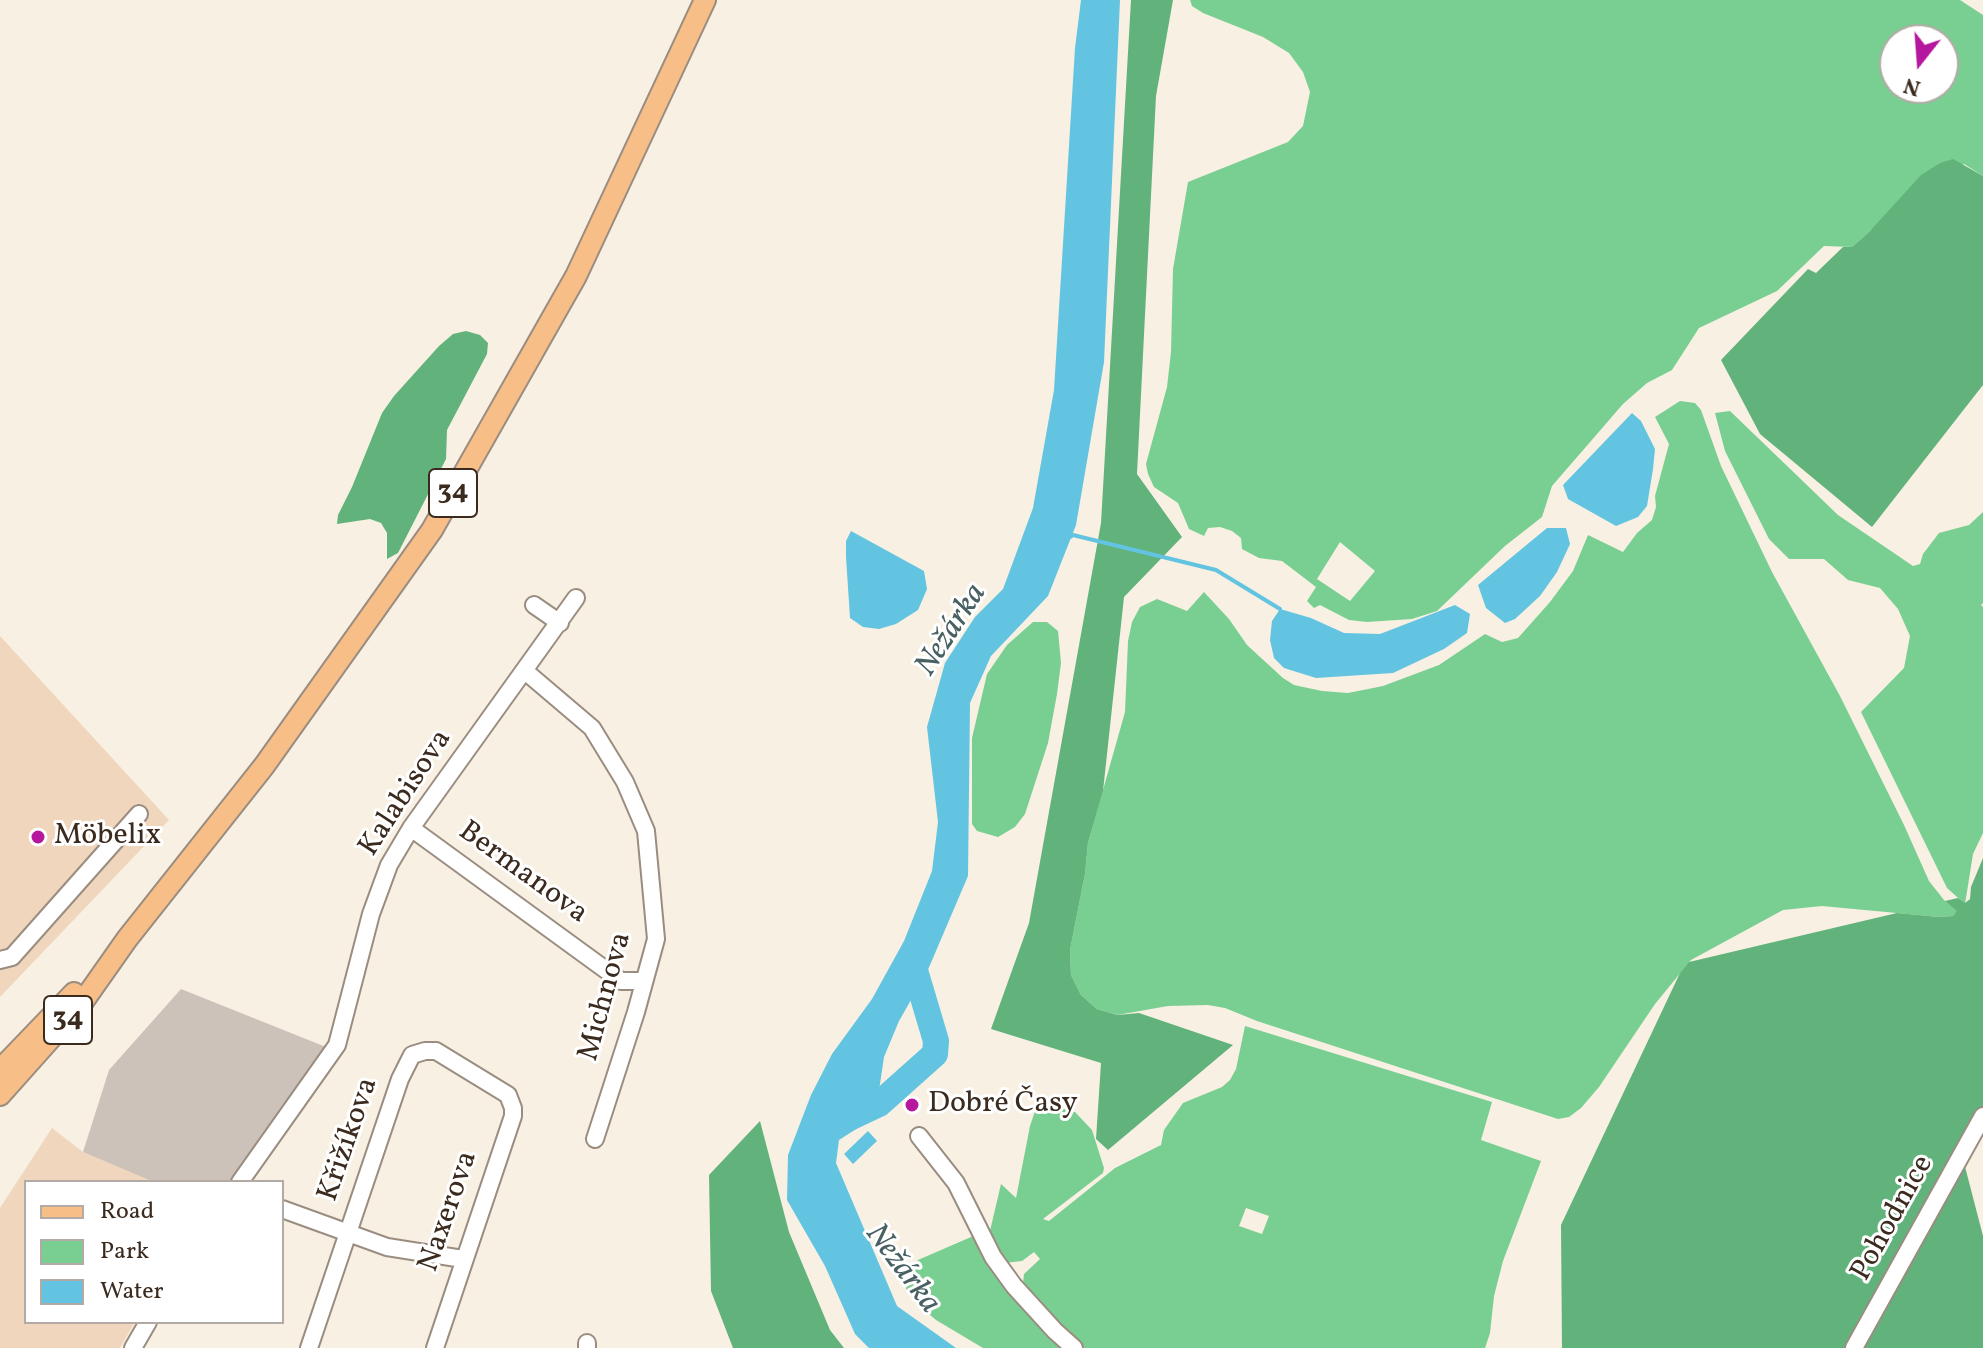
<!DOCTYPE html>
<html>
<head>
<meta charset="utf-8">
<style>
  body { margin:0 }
  #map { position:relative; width:1983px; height:1348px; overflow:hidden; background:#f8f0e2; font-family:Vollkorn,serif }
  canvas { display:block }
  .legend { position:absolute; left:24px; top:1180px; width:260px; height:144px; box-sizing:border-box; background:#fff; border:2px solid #b1aaa5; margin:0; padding:10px 14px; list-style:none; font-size:24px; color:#3b2a1e }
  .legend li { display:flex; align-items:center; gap:16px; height:40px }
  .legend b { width:40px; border:2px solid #b1aaa5 }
  .north { position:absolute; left:1879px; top:24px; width:80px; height:80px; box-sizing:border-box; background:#fff; border:2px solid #b1aaa5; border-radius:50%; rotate:197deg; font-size:22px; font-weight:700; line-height:32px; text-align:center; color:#3b2a1e }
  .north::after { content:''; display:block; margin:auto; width:28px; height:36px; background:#b5179e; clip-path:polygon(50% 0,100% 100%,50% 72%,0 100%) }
</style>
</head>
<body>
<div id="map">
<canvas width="1983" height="1348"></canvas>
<ul class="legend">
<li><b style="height:10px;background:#f7be88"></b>Road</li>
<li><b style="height:22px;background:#79cf92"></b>Park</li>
<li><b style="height:22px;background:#62c4e0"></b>Water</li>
</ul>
<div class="north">N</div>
</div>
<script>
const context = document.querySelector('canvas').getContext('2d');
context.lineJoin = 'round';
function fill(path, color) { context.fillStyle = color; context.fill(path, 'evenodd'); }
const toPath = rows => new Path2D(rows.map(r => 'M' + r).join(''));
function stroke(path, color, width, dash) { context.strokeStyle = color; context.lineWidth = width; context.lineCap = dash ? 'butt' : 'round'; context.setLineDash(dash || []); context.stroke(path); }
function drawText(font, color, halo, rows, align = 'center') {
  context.font = font + ' Vollkorn,serif'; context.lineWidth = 6; context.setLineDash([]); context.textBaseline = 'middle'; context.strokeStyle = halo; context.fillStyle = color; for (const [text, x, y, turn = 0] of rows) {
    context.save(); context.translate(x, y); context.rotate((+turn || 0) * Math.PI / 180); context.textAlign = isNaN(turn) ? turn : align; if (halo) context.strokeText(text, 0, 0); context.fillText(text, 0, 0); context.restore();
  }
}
fill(toPath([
  [0,636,169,820,0,997],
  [52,1128,83,1152,156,1182,26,1182,26,1322,135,1322,120,1348,0,1348,0,1208]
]), '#efd6bc');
fill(toPath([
  [181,989,326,1047,230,1182,154,1182,83,1152,109,1070]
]), '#cdc2b9');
fill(toPath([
  [1190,0,1960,0,1983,15,1983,176,1964,164,1870,231,1852,247,1824,246,1777,291,1699,328,1672,370,1647,383,1623,404,1552,486,1542,517,1505,546,1437,611,1412,619,1367,622,1349,620,1320,605,1314,608,1307,601,1316,587,1282,561,1259,558,1242,549,1241,538,1232,531,1220,527,1208,528,1204,536,1189,529,1178,503,1154,487,1148,474,1146,464,1167,387,1171,352,1173,269,1188,182,1288,142,1303,126,1310,92,1303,72,1289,53,1263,37,1203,13,1192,6],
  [1895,40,1943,40,1943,88,1895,88],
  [1340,542,1375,571,1350,601,1317,579],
  [1680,401,1695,403,1701,410,1721,466,1772,572,1840,696,1904,825,1929,881,1944,900,1958,911,1953,916,1939,917,1822,906,1783,910,1691,960,1655,1004,1599,1087,1581,1108,1569,1117,1558,1119,1257,1021,1225,1008,1208,1005,1168,1006,1117,1015,1097,1009,1081,995,1071,975,1070,950,1085,874,1088,843,1125,712,1128,641,1132,622,1140,607,1157,599,1187,611,1204,592,1229,619,1247,645,1283,678,1294,685,1322,691,1348,693,1383,686,1439,665,1485,634,1502,642,1518,638,1550,602,1573,571,1588,535,1623,552,1637,533,1652,520,1656,507,1655,496,1669,444,1655,417],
  [1730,411,1838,515,1913,566,1920,564,1923,554,1939,533,1969,525,1983,512,1983,603,1981,605,1983,607,1983,833,1973,854,1965,904,1947,888,1861,712,1904,668,1910,636,1898,609,1880,588,1848,580,1824,559,1789,559,1769,539,1725,451,1715,413],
  [1033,622,1047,622,1058,631,1061,663,1057,694,1048,743,1025,814,1015,827,998,837,977,831,972,824,972,738,987,674,1007,645],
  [1245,1026,1492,1102,1481,1140,1541,1161,1503,1261,1494,1296,1490,1333,1485,1348,1082,1348,1051,1319,1023,1283,1024,1274,1040,1259,1034,1252,1022,1261,1004,1263,992,1245,990,1231,1001,1184,1016,1198,1030,1126,1038,1102,1075,1112,1092,1130,1104,1168,1103,1173,1043,1219,1049,1221,1115,1168,1161,1145,1164,1130,1183,1103,1222,1087,1230,1080,1236,1069],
  [1246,1208,1269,1216,1262,1234,1239,1226],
  [971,1237,975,1237,1066,1348,983,1348,936,1320,916,1303,906,1289,910,1267,918,1260]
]), '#79cf92');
fill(toPath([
  [1131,0,1173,0,1156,96,1137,474,1182,537,1124,597,1103,791,1088,843,1085,874,1070,950,1071,975,1081,995,1097,1009,1117,1015,1139,1013,1233,1045,1108,1150,1096,1139,1101,1063,991,1029,1029,923,1101,523],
  [1953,159,1983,176,1983,385,1872,527,1760,434,1721,360,1808,269,1816,273,1843,247,1852,247,1870,231,1921,175,1940,163],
  [466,331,480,335,488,343,487,354,447,430,446,459,398,553,387,559,387,533,381,523,370,519,337,524,338,515,352,487,382,413,394,396,439,346,453,334],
  [1983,858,1983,1111,1962,1155,1983,1236,1983,1348,1562,1348,1561,1225,1680,973,1689,962,1897,913,1939,917,1953,916,1957,911,1945,901,1958,898,1965,903,1970,899,1971,887],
  [760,1121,789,1232,830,1330,844,1348,733,1348,711,1291,709,1175]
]), '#62b27c');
fill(toPath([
  [1081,0,1120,0,1104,362,1076,525,1048,596,991,656,970,703,968,876,927,972,899,1021,884,1057,875,1117,839,1140,836,1163,897,1306,956,1348,869,1348,855,1334,825,1266,787,1200,788,1155,811,1095,832,1054,872,999,904,941,932,871,938,822,927,727,945,663,975,617,1003,589,1033,508,1054,390,1075,48],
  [1632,413,1641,421,1655,449,1653,469,1647,506,1638,517,1616,526,1568,499,1563,485],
  [1547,528,1566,528,1570,544,1557,572,1540,596,1515,619,1505,623,1486,608,1478,585],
  [851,531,924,571,927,589,918,610,896,624,879,629,863,627,850,618,846,557,846,541],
  [1455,605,1470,614,1467,633,1444,649,1393,673,1316,678,1284,668,1274,658,1270,640,1272,621,1280,609,1311,618,1344,633,1380,634],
  [868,1131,877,1141,853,1164,844,1154]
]), '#62c4e0');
stroke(toPath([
  [1070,537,1073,535,1216,570,1280,609]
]), '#62c4e0', 4);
stroke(toPath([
  [845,1120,879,1104,935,1054,936,1041,911,957]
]), '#62c4e0', 26);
const minor = toPath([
  [534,605,560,623],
  [525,671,592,728,625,782,646,831,656,939,636,1012,595,1139],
  [411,828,621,981,643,981],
  [0,960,12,957,139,814],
  [919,1136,956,1183,993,1257,1014,1286,1055,1331,1074,1348],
  [240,1182,337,1045,371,914,389,865,411,828,576,598],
  [282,1209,387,1247,463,1259],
  [587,1343,587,1348],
  [133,1348,148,1322],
  [309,1348,400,1079,412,1055,425,1051,436,1051,508,1095,513,1108,513,1116,435,1348],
  [1854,1348,1983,1116]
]);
const major = toPath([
  [0,1070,74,993],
  [0,1095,82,1003,127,939,264,766,432,530,576,276,705,0]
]);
stroke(minor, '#9a8d80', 20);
stroke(major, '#9a8d80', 24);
stroke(minor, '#fff', 16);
stroke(major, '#f7be88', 20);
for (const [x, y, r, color] of [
  [38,837,8,"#b5179e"],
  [912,1105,8,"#b5179e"]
]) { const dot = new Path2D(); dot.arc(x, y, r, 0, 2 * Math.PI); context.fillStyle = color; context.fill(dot); stroke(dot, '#fff', 3); }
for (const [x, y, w] of [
  [453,493,48],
  [68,1020,48]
]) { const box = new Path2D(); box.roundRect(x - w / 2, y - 24, w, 48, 6); context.fillStyle = '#fff'; context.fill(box); stroke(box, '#3b2a1e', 2); }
drawText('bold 28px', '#3b2a1e', null, [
  ["34",453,493],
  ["34",68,1020]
]);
drawText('30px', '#3b2a1e', '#fff', [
  ["Kalabisova",407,794,-57],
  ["Bermanova",522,874,36],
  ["Michnova",607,997,-75],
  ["Křižíkova",350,1140,-71],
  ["Naxerova",450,1212,-71],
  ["Pohodnice",1894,1219,-61]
]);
drawText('30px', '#3b2a1e', '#fff', [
  ["Möbelix",54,837],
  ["Dobré Časy",928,1105]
], 'left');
drawText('italic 32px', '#496062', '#fff', [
  ["Nežárka",953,631,-57],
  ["Nežárka",901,1270,53]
]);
</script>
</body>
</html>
